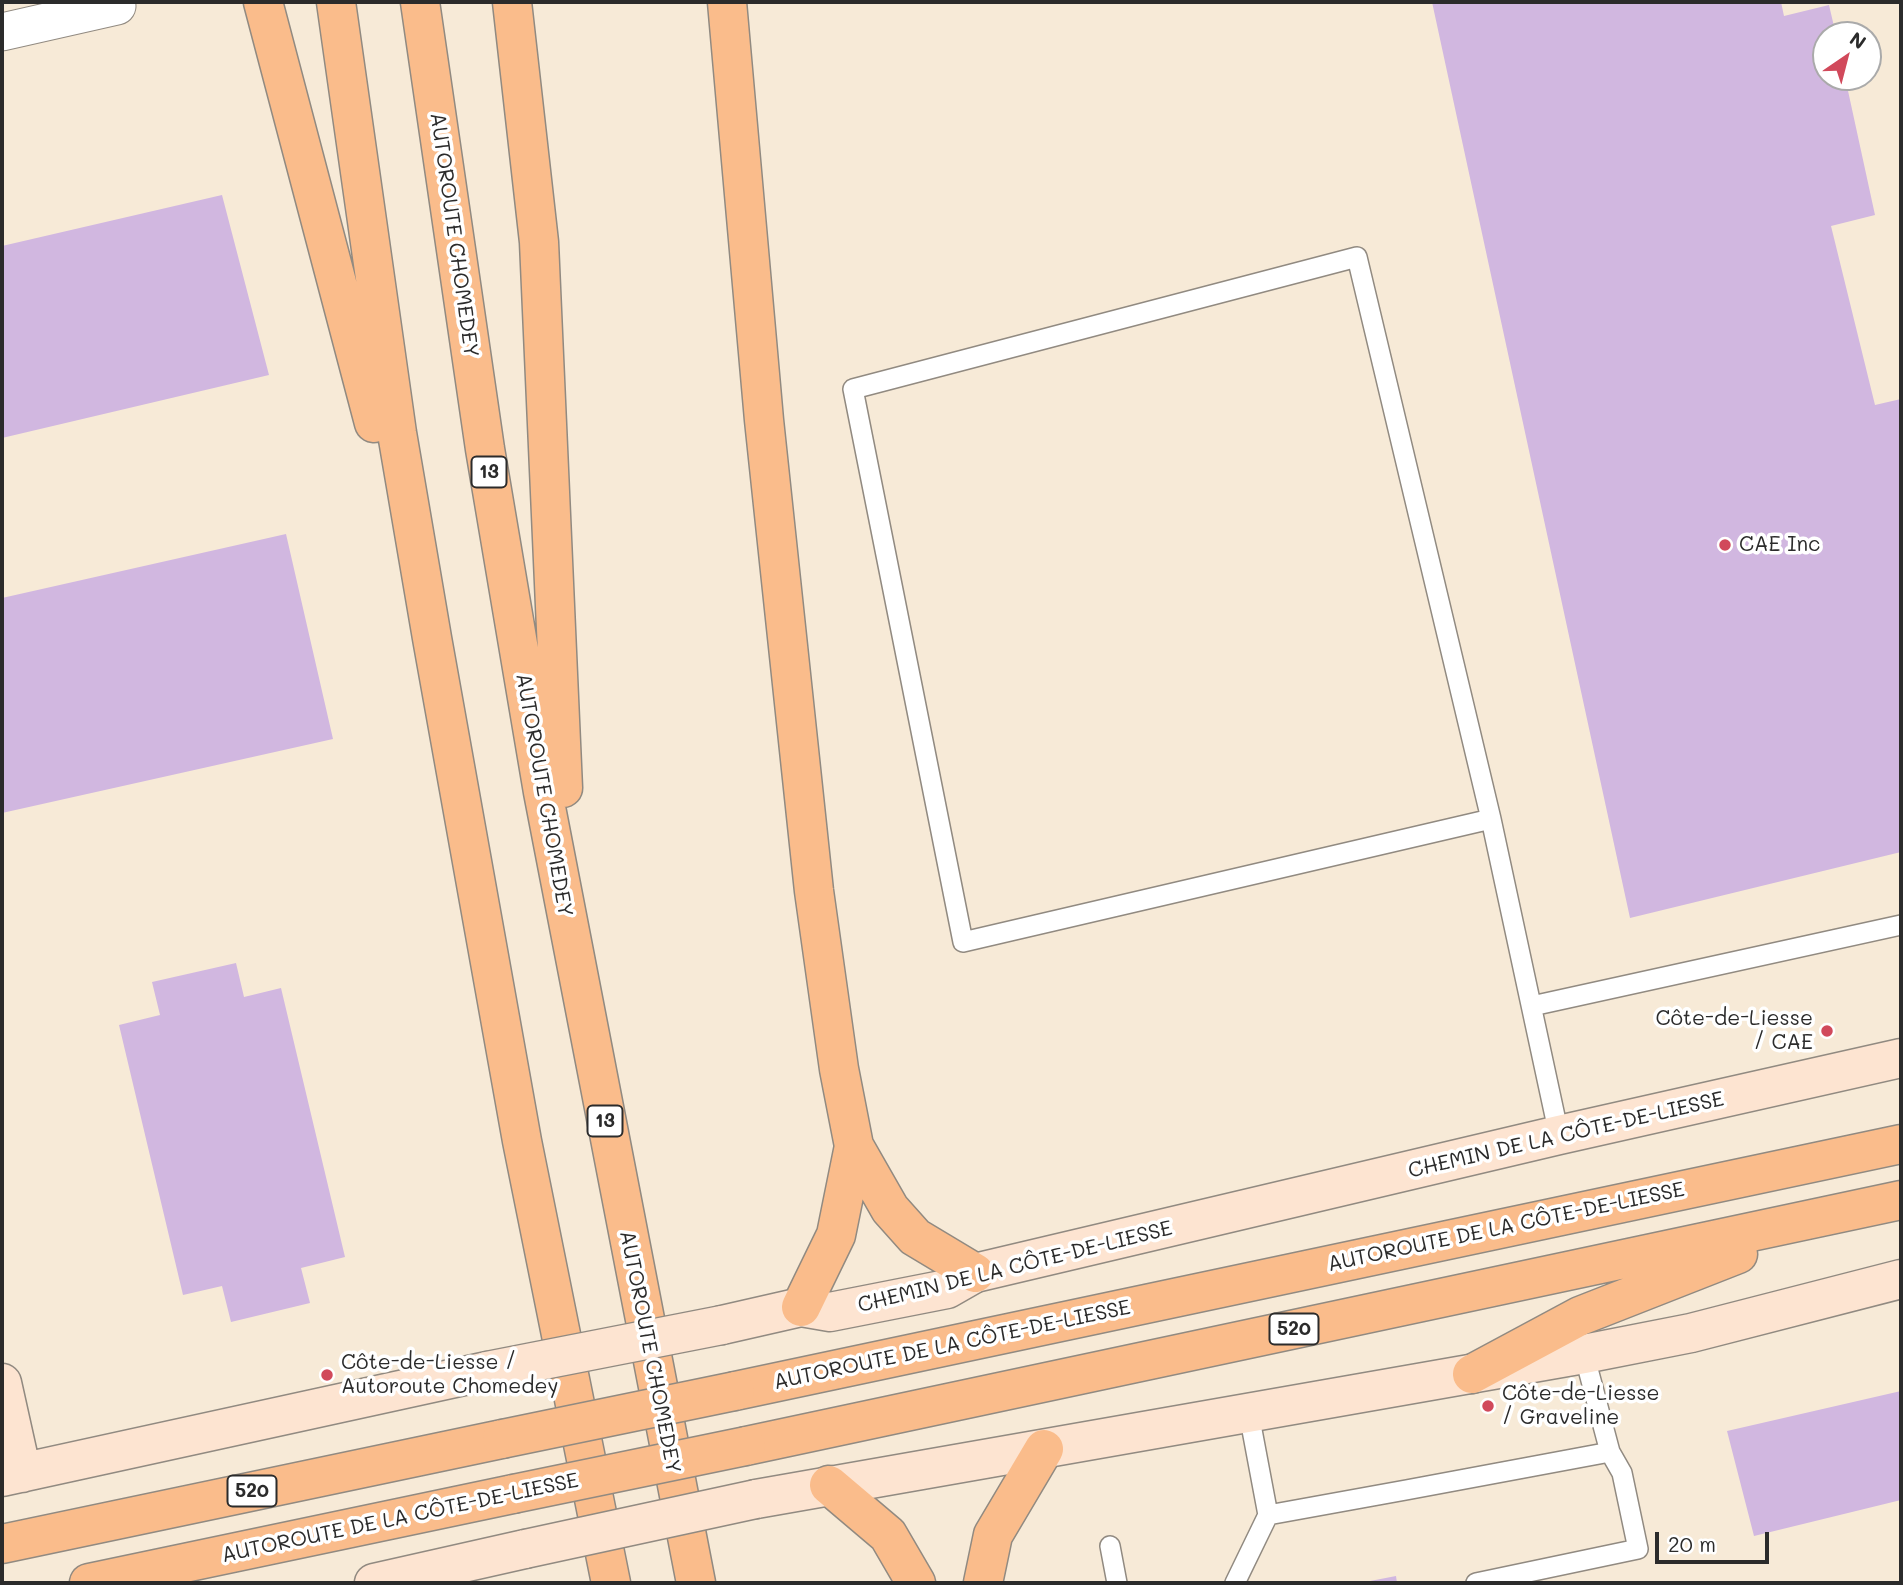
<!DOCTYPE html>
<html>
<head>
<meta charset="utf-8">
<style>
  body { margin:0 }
  #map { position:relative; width:1903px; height:1585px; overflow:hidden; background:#f7ead7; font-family:Mali,sans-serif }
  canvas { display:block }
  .frame { position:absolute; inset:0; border:4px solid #2b2b2b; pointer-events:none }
  .north { position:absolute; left:1812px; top:21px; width:70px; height:70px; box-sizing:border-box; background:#fff; border:2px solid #aaa; border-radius:50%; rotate:35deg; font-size:19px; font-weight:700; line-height:28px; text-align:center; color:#2b2b2b }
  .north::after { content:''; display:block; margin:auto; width:24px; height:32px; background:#d1495b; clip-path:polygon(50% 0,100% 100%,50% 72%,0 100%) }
  .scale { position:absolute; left:1655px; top:1532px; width:114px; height:32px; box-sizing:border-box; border:4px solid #2b2b2b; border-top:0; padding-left:9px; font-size:21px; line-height:24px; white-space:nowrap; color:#2b2b2b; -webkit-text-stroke:5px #fff; paint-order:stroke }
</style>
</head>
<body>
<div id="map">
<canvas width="1903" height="1585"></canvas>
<div class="frame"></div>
<div class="north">N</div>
<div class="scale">20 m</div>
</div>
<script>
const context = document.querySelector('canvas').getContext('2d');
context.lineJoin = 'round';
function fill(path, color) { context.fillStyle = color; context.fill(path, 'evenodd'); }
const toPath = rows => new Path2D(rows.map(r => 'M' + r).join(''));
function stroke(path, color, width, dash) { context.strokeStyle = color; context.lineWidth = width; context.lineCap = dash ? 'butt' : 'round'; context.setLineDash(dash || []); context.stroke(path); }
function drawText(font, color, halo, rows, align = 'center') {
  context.font = font + ' Mali,sans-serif'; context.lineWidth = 7; context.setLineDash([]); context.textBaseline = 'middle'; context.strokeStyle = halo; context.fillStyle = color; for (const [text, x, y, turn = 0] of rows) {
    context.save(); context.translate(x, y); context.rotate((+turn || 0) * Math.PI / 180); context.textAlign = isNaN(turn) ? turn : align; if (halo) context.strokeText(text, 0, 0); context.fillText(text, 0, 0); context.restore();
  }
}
fill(toPath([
  [1432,2,1781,2,1784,16,1829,5,1836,35,1826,35,1826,77,1845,77,1875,215,1831,226,1875,405,1901,399,1901,852,1630,918],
  [222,195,269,375,2,438,2,246],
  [286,534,333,739,2,813,2,598],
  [236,963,244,997,281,988,345,1257,301,1268,310,1303,231,1322,222,1286,183,1295,119,1025,160,1015,152,982],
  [1901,1391,1901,1500,1754,1536,1727,1431],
  [1396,1576,1397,1583,1365,1583,1365,1582]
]), '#d1b7e0');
const service = toPath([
  [1491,819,963,942,853,389,1357,257,1491,819,1559,1135],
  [1532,1006,1901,925],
  [1249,1414,1268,1515,1406,1490,1610,1452,1584,1354],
  [1110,1546,1117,1583],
  [1235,1583,1268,1515],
  [1476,1583,1638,1549,1622,1473,1610,1452]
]);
const minor = toPath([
  [2,32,117,6]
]);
const secondary = toPath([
  [722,1325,801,1307,830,1312,947,1289,975,1273,1559,1135,1901,1058],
  [2,1383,22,1473],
  [2,1477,487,1371],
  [756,1499,1584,1354,1691,1333,1901,1279],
  [374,1583,525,1549]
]);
const motorway = toPath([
  [263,2,374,423],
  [336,2,397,433,432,638,522,1141,611,1583],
  [420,2,485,449,543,792,696,1583],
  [512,2,539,242,563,788],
  [727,2,764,420,814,891,839,1069,854,1146,890,1209,915,1237,975,1273],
  [801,1307,836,1235,854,1146],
  [1472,1374,1580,1316,1738,1254],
  [735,1391,1901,1144],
  [746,1446,1901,1200],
  [829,1485,888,1535,916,1583],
  [2,1544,502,1439],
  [89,1583,513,1494],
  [983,1583,993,1535,1044,1449]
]);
stroke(service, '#918a81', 22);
stroke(minor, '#918a81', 39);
stroke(secondary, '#918a81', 41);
stroke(motorway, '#918a81', 41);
stroke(service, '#fff', 19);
stroke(minor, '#fff', 37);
stroke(secondary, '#fde4d1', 38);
stroke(motorway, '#fabc8b', 38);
const secondaryBridge = toPath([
  [487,1371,722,1325],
  [525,1549,756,1499]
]);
const motorwayBridge = toPath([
  [502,1439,735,1391],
  [513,1494,746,1446]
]);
stroke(secondaryBridge, '#918a81', 41, []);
stroke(motorwayBridge, '#918a81', 41, []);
stroke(secondaryBridge, '#fde4d1', 38);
stroke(motorwayBridge, '#fabc8b', 38);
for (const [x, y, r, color] of [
  [1725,545,7,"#d1495b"],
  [1827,1031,7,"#d1495b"],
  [327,1375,7,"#d1495b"],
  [1488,1406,7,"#d1495b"]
]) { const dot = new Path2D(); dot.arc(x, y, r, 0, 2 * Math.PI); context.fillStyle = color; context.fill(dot); stroke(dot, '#fff', 2.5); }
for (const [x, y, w] of [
  [489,472,35],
  [605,1121,35],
  [1294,1329,49],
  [252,1491,49]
]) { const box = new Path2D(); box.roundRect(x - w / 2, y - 15.5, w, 31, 5); context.fillStyle = '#fff'; context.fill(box); stroke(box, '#2b2b2b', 2); }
drawText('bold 19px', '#2b2b2b', null, [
  ["13",489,472],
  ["13",605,1121],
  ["520",1294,1329],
  ["520",252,1491]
]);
drawText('21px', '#2b2b2b', '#fff', [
  ["AUTOROUTE CHOMEDEY",454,235,82],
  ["AUTOROUTE CHOMEDEY",544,795,80],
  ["CHEMIN DE LA CÔTE-DE-LIESSE",1566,1135,-13],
  ["AUTOROUTE DE LA CÔTE-DE-LIESSE",1506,1227,-12],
  ["CHEMIN DE LA CÔTE-DE-LIESSE",1015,1267,-14],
  ["AUTOROUTE DE LA CÔTE-DE-LIESSE",952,1345,-12],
  ["AUTOROUTE CHOMEDEY",650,1352,79],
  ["AUTOROUTE DE LA CÔTE-DE-LIESSE",400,1518,-12]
]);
drawText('21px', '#2b2b2b', '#fff', [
  ["CAE Inc",1739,545],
  ["Côte-de-Liesse",1813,1019,"right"],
  ["/ CAE",1813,1043,"right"],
  ["Côte-de-Liesse /",341,1363],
  ["Autoroute Chomedey",341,1387],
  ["Côte-de-Liesse",1502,1394],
  ["/ Graveline",1502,1418]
], 'left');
</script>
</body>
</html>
